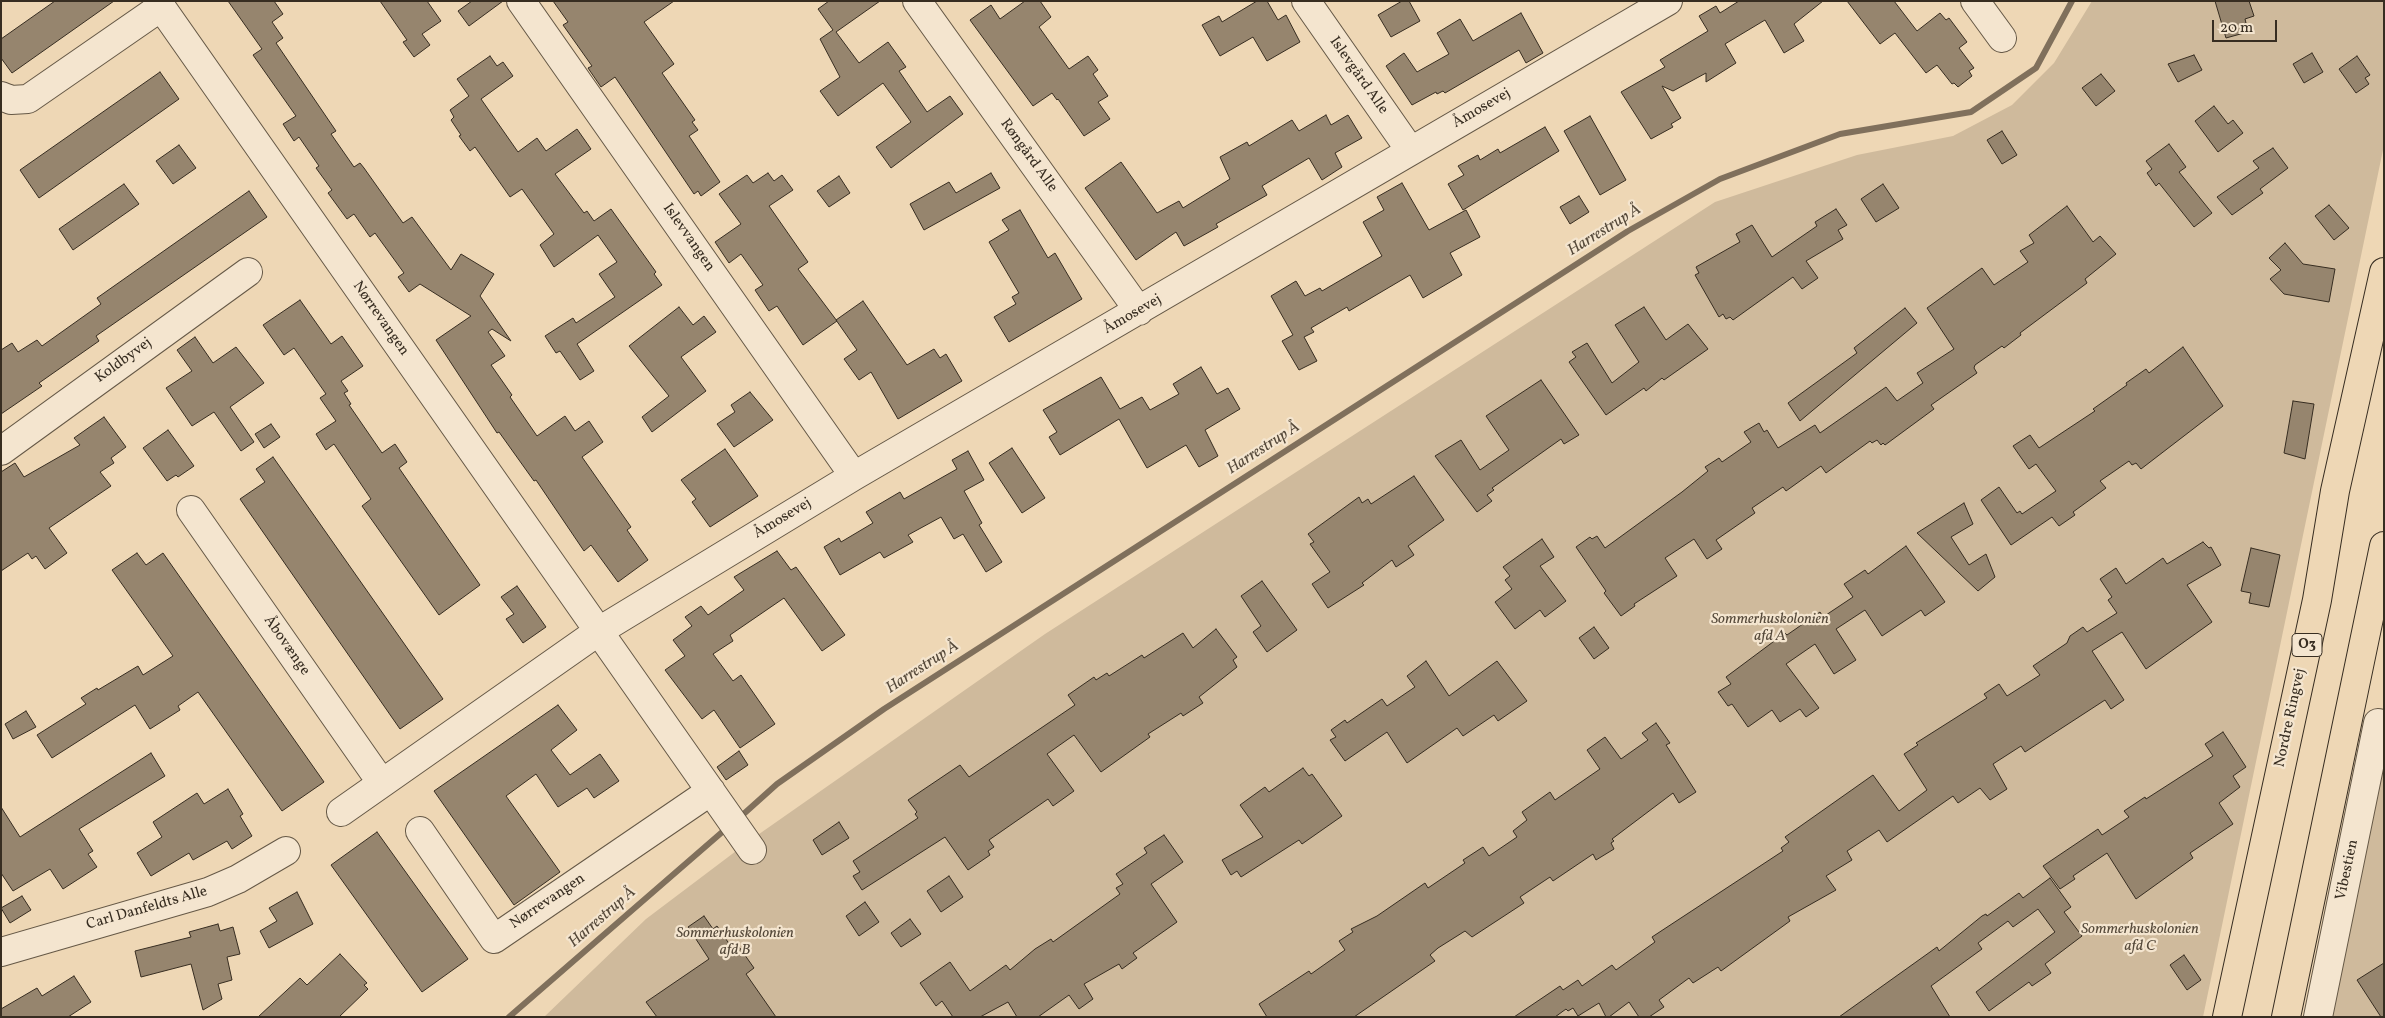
<!DOCTYPE html>
<html>
<head>
<meta charset="utf-8">
<style>
  body { margin:0 }
  #map { position:relative; width:2385px; height:1018px; overflow:hidden; background:#eed7b5; font-family:Vollkorn,serif }
  canvas { display:block }
  .frame { position:absolute; inset:0; border:2px solid #372d21; pointer-events:none }
  .scale { position:absolute; left:2212px; top:20px; width:65px; height:22px; box-sizing:border-box; border:2px solid #372d21; border-top:0; padding-left:6px; font-size:15px; line-height:18px; white-space:nowrap; color:#372d21; -webkit-text-stroke:4px #f4e5cf; paint-order:stroke }
</style>
</head>
<body>
<div id="map">
<canvas width="2385" height="1018"></canvas>
<div class="frame"></div>
<div class="scale">20 m</div>
</div>
<script>
const context = document.querySelector('canvas').getContext('2d');
context.lineJoin = 'round';
function fill(path, color) { context.fillStyle = color; context.fill(path, 'evenodd'); }
const toPath = rows => new Path2D(rows.map(r => 'M' + r).join(''));
function stroke(path, color, width, dash) { context.strokeStyle = color; context.lineWidth = width; context.lineCap = dash ? 'butt' : 'round'; context.setLineDash(dash || []); context.stroke(path); }
function drawText(font, color, halo, rows, align = 'center') {
  context.font = font + ' Vollkorn,serif'; context.lineWidth = 4.5; context.setLineDash([]); context.textBaseline = 'middle'; context.strokeStyle = halo; context.fillStyle = color; for (const [text, x, y, turn = 0] of rows) {
    context.save(); context.translate(x, y); context.rotate((+turn || 0) * Math.PI / 180); context.textAlign = isNaN(turn) ? turn : align; if (halo) context.strokeText(text, 0, 0); context.fillText(text, 0, 0); context.restore();
  }
}
fill(toPath([
  [2092,1,2384,1,2384,145,2203,1017,544,1017,646,919,752,839,1045,634,1715,202,1857,155,1953,136,2012,105,2054,63],
  [2384,718,2384,1017,2320,1017]
]), '#cfba9c');
stroke(toPath([
  [738,819,777,784,884,709,1628,231,1720,179,1840,134,1971,112,2036,68,2072,1],
  [509,1017,728,827]
]), '#80705c', 6);
const building = toPath([
  [55,1,114,1,12,73,1,58,1,39,55,1],
  [228,1,274,1,283,14,272,22,283,38,276,43,336,131,331,134,354,167,360,163,364,168,403,223,412,217,451,270,461,254,494,274,480,296,511,341,492,329,488,332,505,356,491,365,512,395,510,397,537,436,565,416,575,431,589,421,603,442,582,457,631,527,627,530,648,560,618,582,591,545,584,551,536,480,534,481,499,432,497,433,436,340,471,316,420,284,409,292,398,277,404,273,375,233,370,237,354,214,347,219,328,193,332,190,316,168,319,166,299,137,294,141,283,124,296,116,253,55,262,49,228,1],
  [380,1,427,1,441,21,422,34,430,45,414,57,403,42,407,40,380,1],
  [472,1,503,1,469,26,458,11,472,1],
  [553,1,674,1,644,22,674,64,662,73,695,120,692,122,698,130,689,136,720,182,701,196,698,191,694,194,615,77,601,87,588,68,592,66,563,25,568,22,553,1],
  [829,1,880,1,836,32,859,63,888,42,906,67,899,71,927,112,950,96,963,114,891,168,876,147,911,122,883,83,838,116,820,91,840,77,820,39,833,30,818,9,829,1],
  [1025,1,1040,1,1051,17,1039,27,1069,69,1088,56,1098,70,1093,74,1108,96,1098,102,1110,119,1084,136,1058,99,1057,100,1052,93,1033,106,970,20,991,5,1000,19,1025,1],
  [1257,1,1267,1,1278,20,1286,15,1300,42,1267,61,1253,37,1220,56,1202,25,1219,16,1222,22,1257,1],
  [1402,1,1409,1,1420,21,1391,37,1378,15,1402,1],
  [1739,1,1823,1,1794,24,1804,41,1784,53,1765,20,1725,44,1736,63,1706,82,1706,73,1673,91,1662,86,1681,118,1671,124,1673,127,1651,139,1621,92,1665,67,1660,60,1708,31,1699,16,1716,6,1720,13,1739,1],
  [1847,1,1894,1,1917,31,1940,13,1946,20,1949,18,1967,42,1959,48,1974,68,1969,71,1972,76,1958,87,1954,83,1952,84,1937,65,1926,73,1895,33,1880,44,1847,1],
  [2215,1,2249,1,2254,16,2245,19,2246,23,2241,25,2244,33,2226,38,2215,1],
  [1521,13,1543,53,1526,63,1519,50,1445,93,1443,91,1437,94,1436,92,1412,105,1386,66,1404,53,1417,72,1449,54,1437,33,1460,19,1473,41,1521,13],
  [2312,53,2323,72,2304,83,2293,64,2312,53],
  [2194,55,2202,70,2178,82,2168,64,2194,55],
  [490,56,497,66,503,62,513,76,481,99,518,152,537,138,546,151,577,129,591,149,555,174,584,213,587,211,594,221,611,209,656,272,654,274,662,285,577,344,594,371,580,380,560,351,556,353,545,336,573,318,576,323,615,297,599,274,617,262,598,235,554,267,540,245,554,234,522,189,510,197,475,147,470,151,459,136,461,135,451,120,454,117,450,110,469,96,457,79,490,56],
  [2357,56,2370,75,2365,78,2369,84,2356,93,2339,69,2357,56],
  [160,72,179,99,39,198,20,170,160,72],
  [2101,74,2115,91,2096,106,2082,88,2101,74],
  [2214,106,2228,124,2233,120,2243,133,2218,152,2195,121,2214,106],
  [1326,115,1331,125,1348,115,1362,138,1335,153,1342,167,1322,180,1309,158,1262,186,1267,195,1216,224,1218,227,1184,246,1176,232,1136,260,1085,188,1121,162,1157,213,1179,201,1183,208,1230,179,1220,157,1247,142,1249,146,1292,120,1299,131,1326,115],
  [1590,116,1626,180,1600,195,1564,131,1590,116],
  [1545,127,1559,151,1463,210,1448,184,1464,175,1458,166,1478,155,1480,160,1498,149,1500,153,1545,127],
  [2002,131,2017,155,2002,164,1987,140,2002,131],
  [2169,144,2186,167,2179,172,2212,213,2194,227,2159,183,2156,186,2147,173,2152,169,2146,161,2169,144],
  [179,145,196,168,173,184,156,161,179,145],
  [2273,148,2288,168,2260,189,2263,193,2232,215,2217,197,2259,168,2253,161,2273,148],
  [768,173,774,181,782,175,793,190,769,206,808,262,798,269,837,321,803,345,777,306,769,311,755,290,763,285,741,254,729,263,715,242,741,224,719,194,747,175,753,183,768,173],
  [991,173,1000,188,924,230,910,204,949,182,956,193,991,173],
  [839,176,850,193,829,207,817,191,839,176],
  [1402,183,1429,230,1466,210,1480,237,1450,253,1462,275,1423,298,1410,275,1349,311,1347,307,1311,328,1314,332,1304,337,1317,361,1299,370,1282,341,1293,335,1271,296,1296,281,1305,296,1320,288,1322,291,1382,256,1363,222,1384,210,1377,197,1402,183],
  [124,184,139,204,73,250,59,229,124,184],
  [1883,184,1899,208,1876,222,1861,199,1883,184],
  [249,191,267,217,96,336,99,341,39,383,42,386,1,414,1,350,12,343,18,352,37,340,42,346,101,304,97,298,249,191],
  [1579,196,1589,212,1570,224,1560,207,1579,196],
  [2329,205,2349,228,2334,240,2315,216,2329,205],
  [2067,206,2093,242,2100,236,2116,254,2085,279,2087,283,2020,333,2021,335,2004,348,2002,346,1975,365,1974,368,1977,373,1931,405,1934,409,1885,445,1883,443,1881,445,1877,440,1872,443,1870,441,1826,473,1821,466,1786,491,1783,487,1752,508,1755,513,1716,540,1722,549,1707,559,1694,539,1665,558,1677,576,1634,604,1635,606,1621,616,1604,593,1606,591,1576,547,1590,537,1592,539,1597,536,1605,548,1682,492,1708,471,1705,467,1719,458,1722,462,1751,442,1744,432,1759,423,1764,432,1767,430,1778,448,1815,425,1820,433,1886,387,1897,401,1923,383,1917,373,1954,349,1927,308,1982,268,1994,285,2028,262,2020,251,2034,243,2029,235,2067,206],
  [1836,209,1847,225,1838,230,1843,239,1806,261,1818,278,1802,289,1793,277,1733,320,1730,317,1726,319,1723,314,1719,317,1695,275,1699,273,1696,267,1740,242,1736,234,1752,225,1772,257,1817,226,1815,222,1836,209],
  [1020,210,1048,258,1055,253,1082,299,1009,342,994,317,1016,304,1012,297,1019,293,989,242,1009,230,1002,220,1020,210],
  [2285,243,2303,264,2335,269,2329,302,2284,294,2270,279,2281,270,2269,258,2285,243],
  [300,300,331,344,342,336,363,366,341,381,348,391,344,393,351,404,349,405,382,453,395,444,407,462,399,468,480,585,439,615,362,506,371,499,334,444,326,450,316,434,336,421,320,398,326,394,294,348,284,355,263,325,300,300],
  [863,301,907,365,934,349,940,358,946,354,962,381,898,419,871,372,859,380,844,359,857,350,836,320,863,301],
  [679,307,693,325,704,316,716,332,681,357,706,391,652,432,642,417,669,396,629,346,679,307],
  [1644,307,1666,340,1688,324,1708,349,1664,380,1662,378,1646,391,1644,388,1606,415,1569,362,1576,357,1572,352,1587,343,1612,383,1639,362,1615,325,1644,307],
  [1905,308,1917,323,1800,421,1788,403,1857,353,1854,348,1905,308],
  [195,337,213,363,236,347,264,383,230,407,254,442,241,451,214,412,192,426,166,388,192,371,177,350,195,337],
  [2183,347,2223,406,2141,469,2136,463,2132,465,2129,461,2100,481,2106,488,2073,512,2075,515,2059,526,2052,517,2011,545,1981,500,1999,487,2017,513,2020,511,2022,514,2056,491,2036,464,2029,469,2013,446,2030,435,2039,448,2095,411,2093,409,2127,385,2126,383,2146,369,2149,373,2183,347],
  [1201,367,1217,394,1228,388,1240,409,1205,430,1218,456,1199,467,1186,445,1147,468,1119,419,1060,455,1049,437,1057,432,1043,410,1101,377,1120,409,1142,397,1150,410,1179,394,1173,384,1201,367],
  [1541,380,1579,435,1564,444,1561,439,1492,488,1494,490,1487,495,1492,501,1477,512,1435,456,1461,440,1480,470,1509,450,1486,416,1541,380],
  [750,392,773,420,734,447,717,424,735,412,731,405,750,392],
  [2293,401,2314,404,2305,459,2284,453,2293,401],
  [104,417,126,447,111,458,114,463,100,472,111,486,49,528,67,553,45,569,36,556,32,559,28,553,1,571,1,472,15,463,24,477,80,445,74,438,104,417],
  [271,424,280,437,264,448,255,434,271,424],
  [168,430,194,466,178,477,176,475,167,481,143,448,168,430],
  [1012,448,1045,498,1022,513,989,463,1012,448],
  [725,449,758,496,710,527,692,502,696,499,681,480,725,449],
  [968,451,984,480,964,491,982,523,979,525,1002,562,986,572,963,534,954,539,941,517,908,535,913,542,884,558,880,552,840,575,824,547,839,538,841,542,873,523,866,512,900,492,904,499,957,469,952,460,968,451],
  [273,457,443,699,400,729,240,499,265,482,256,469,273,457],
  [1414,476,1444,520,1408,546,1414,555,1396,567,1392,560,1362,583,1364,585,1328,608,1312,584,1330,572,1310,544,1314,542,1308,534,1359,497,1362,503,1368,499,1371,504,1414,476],
  [1964,503,1973,524,1951,537,1969,565,1986,554,1995,577,1978,591,1917,533,1964,503],
  [1542,539,1554,557,1540,566,1566,601,1545,617,1540,610,1515,629,1495,602,1512,589,1505,580,1510,576,1503,567,1542,539],
  [2203,542,2209,548,2211,547,2221,565,2187,585,2212,622,2146,669,2122,632,2092,651,2124,700,2111,709,2105,700,2025,752,2021,746,1993,764,2007,789,1990,800,1980,788,1958,803,1953,796,1887,842,1879,830,1847,851,1852,860,1826,876,1836,890,1788,917,1790,921,1721,971,1718,967,1693,983,1689,978,1659,1000,1664,1007,1649,1017,1639,1017,1629,1002,1609,1017,1606,1017,1599,1003,1578,1016,1573,1008,1568,1011,1566,1009,1555,1017,1514,1017,1560,986,1563,990,1578,980,1582,986,1612,965,1616,970,1655,942,1652,937,1783,851,1781,848,1789,842,1785,837,1873,775,1899,811,1927,790,1904,754,1918,745,1916,743,1987,698,1984,694,1999,684,2007,696,2040,675,2033,666,2067,643,2070,636,2083,627,2087,632,2117,613,2108,600,2112,597,2100,579,2116,568,2126,584,2163,558,2167,564,2203,542],
  [1906,546,1945,602,1925,616,1921,610,1882,636,1865,610,1836,629,1856,660,1834,674,1815,644,1786,664,1819,708,1806,717,1800,709,1780,722,1772,710,1748,727,1732,704,1728,706,1718,692,1731,684,1726,677,1785,633,1787,635,1820,612,1823,617,1853,597,1844,584,1865,570,1868,574,1906,546],
  [2251,548,2280,555,2269,607,2249,603,2251,593,2241,591,2251,548],
  [777,551,791,570,796,567,845,635,822,651,784,598,730,635,733,641,713,654,733,681,741,675,775,724,740,748,714,710,702,719,665,670,685,656,673,640,692,626,685,617,701,606,708,615,744,590,734,577,777,551],
  [137,553,146,565,163,553,324,782,282,811,198,692,178,706,180,710,150,729,135,705,52,758,37,735,86,704,81,698,97,688,98,690,138,666,143,675,173,656,112,570,137,553],
  [1262,581,1297,630,1267,652,1253,632,1261,626,1241,596,1262,581],
  [517,586,546,627,523,643,506,619,514,614,501,597,517,586],
  [1594,627,1609,648,1594,659,1579,638,1594,627],
  [1216,629,1237,657,1233,660,1237,667,1199,697,1203,703,1183,716,1181,713,1148,734,1150,737,1101,772,1074,735,1047,754,1074,791,1053,806,1048,799,989,840,994,847,988,851,990,855,968,870,945,837,862,890,853,876,860,872,853,861,918,818,915,814,917,812,908,800,960,765,969,777,1075,705,1068,695,1094,677,1096,680,1107,673,1109,676,1142,655,1144,658,1183,633,1193,648,1216,629],
  [1426,661,1449,696,1497,661,1527,701,1498,721,1494,715,1463,736,1457,728,1407,763,1387,732,1345,761,1330,740,1336,737,1331,730,1345,720,1347,723,1382,699,1387,706,1415,687,1407,676,1426,661],
  [558,705,577,730,551,750,570,775,600,754,619,781,594,798,587,788,558,807,536,774,506,796,560,872,514,905,434,791,558,705],
  [26,711,36,727,13,739,5,724,26,711],
  [1656,723,1670,743,1666,745,1696,792,1679,803,1673,793,1612,839,1614,841,1611,843,1614,849,1596,860,1593,854,1553,881,1550,877,1520,897,1524,903,1472,937,1465,931,1438,948,1430,955,1435,961,1354,1017,1267,1017,1259,1004,1309,971,1311,974,1345,950,1339,941,1353,932,1351,929,1377,916,1425,883,1428,888,1465,863,1463,860,1483,847,1489,856,1517,837,1513,831,1527,820,1522,812,1550,792,1555,800,1600,769,1587,750,1605,737,1621,759,1648,740,1642,733,1656,723],
  [2223,732,2246,767,2233,776,2240,787,2219,803,2233,824,2190,853,2193,858,2136,899,2107,853,2073,876,2075,879,2060,889,2043,866,2098,829,2102,835,2129,817,2124,811,2145,797,2146,799,2213,756,2205,744,2223,732],
  [739,751,748,765,726,780,717,767,739,751],
  [151,753,165,776,79,829,93,851,88,854,97,867,63,889,50,869,13,891,1,873,1,807,20,837,151,753],
  [1303,768,1309,776,1312,774,1342,816,1302,844,1299,840,1241,877,1237,871,1231,875,1222,860,1263,837,1240,805,1265,787,1269,792,1303,768],
  [228,789,243,814,240,816,252,836,232,849,227,841,193,860,189,853,151,876,137,853,162,837,153,822,197,793,204,804,228,789],
  [839,822,849,838,822,855,813,840,839,822],
  [377,832,468,959,422,992,331,865,377,832],
  [1164,835,1183,862,1151,884,1177,922,1133,953,1137,958,1122,969,1119,964,1084,984,1093,999,1079,1009,1069,995,1038,1017,1017,1017,1008,1002,980,1017,953,1017,942,1001,936,1006,920,983,950,962,970,991,1006,965,1010,970,1035,949,1051,939,1053,942,1120,894,1116,888,1123,884,1116,874,1147,853,1144,848,1164,835],
  [949,876,963,897,941,912,927,891,949,876],
  [2050,878,2071,907,2064,912,2082,936,2045,964,2051,973,2032,986,2029,982,1989,1011,1976,992,2055,932,2038,909,2013,927,2008,921,1978,943,1982,949,1931,986,1950,1017,1839,1017,1937,947,1939,951,1982,916,1986,914,1987,916,2019,893,2023,898,2050,878],
  [297,892,313,924,269,948,260,931,277,921,269,908,297,892],
  [22,896,31,910,10,923,1,908,22,896],
  [865,902,879,922,859,936,846,916,865,902],
  [704,916,713,929,717,926,732,948,737,944,754,968,746,974,776,1017,657,1017,646,1002,709,959,688,927,704,916],
  [910,919,921,934,901,947,891,933,910,919],
  [218,924,220,931,233,927,240,954,227,957,232,980,218,984,222,999,203,1010,191,964,141,977,135,951,191,937,189,932,218,924],
  [340,954,367,983,364,985,368,989,339,1017,258,1017,300,978,307,985,340,954],
  [2184,955,2201,980,2187,990,2170,965,2184,955],
  [2384,963,2384,1017,2381,1017,2357,980,2384,963],
  [74,976,91,1002,68,1017,1,1017,1,1009,37,988,42,996,74,976]
]);
fill(building, '#96856e');
stroke(building, '#372d21', 1);
const minor = toPath([
  [157,1,752,850],
  [521,1,854,476],
  [917,1,1139,311],
  [1306,1,1410,150],
  [1975,1,2002,38],
  [1,96,11,100,28,99,161,7],
  [1,451,248,272],
  [191,510,381,782],
  [341,812,599,631,854,476,1668,1],
  [420,831,494,939,711,791],
  [1,952,208,892,238,879,286,851],
  [2318,1017,2378,723]
]);
const major = toPath([
  [2227,1017,2317,600,2335,491,2384,272],
  [2286,1017,2384,546]
]);
stroke(minor, '#655846', 30);
stroke(major, '#372d21', 30);
stroke(minor, '#f4e5cf', 28);
stroke(major, '#eed7b5', 28);
for (const [x, y, w] of [
  [2307,645,30]
]) { const box = new Path2D(); box.roundRect(x - w / 2, y - 11.5, w, 23, 4); context.fillStyle = '#f4e5cf'; context.fill(box); stroke(box, '#372d21', 1); }
drawText('bold 14px', '#372d21', null, [
  ["O3",2307,645]
]);
drawText('15px', '#372d21', '#f4e5cf', [
  ["Islevgård Alle",1358,76,55],
  ["Åmosevej",1482,109,-30],
  ["Røngård Alle",1028,156,54],
  ["Islevvangen",688,238,55],
  ["Åmosevej",1133,315,-30],
  ["Nørrevangen",380,319,55],
  ["Koldbyvej",124,361,-36],
  ["Åmosevej",783,519,-31],
  ["Åbovænge",286,646,55],
  ["Nordre Ringvej",2291,718,-78],
  ["Vibestien",2348,870,-78],
  ["Nørrevangen",548,902,-34],
  ["Carl Danfeldts Alle",147,909,-16]
]);
drawText('italic 15px', '#55493a', '#f4e5cf', [
  ["Sommerhuskolonien",1770,620],
  ["afd A",1770,637],
  ["Sommerhuskolonien",2140,930],
  ["afd C",2140,947],
  ["Sommerhuskolonien",735,934],
  ["afd B",735,951]
]);
drawText('italic 16px', '#55493a', '#f4e5cf', [
  ["Harrestrup Å",1605,231,-32],
  ["Harrestrup Å",1264,449,-33],
  ["Harrestrup Å",923,668,-33],
  ["Harrestrup Å",603,918,-41]
]);
</script>
</body>
</html>
